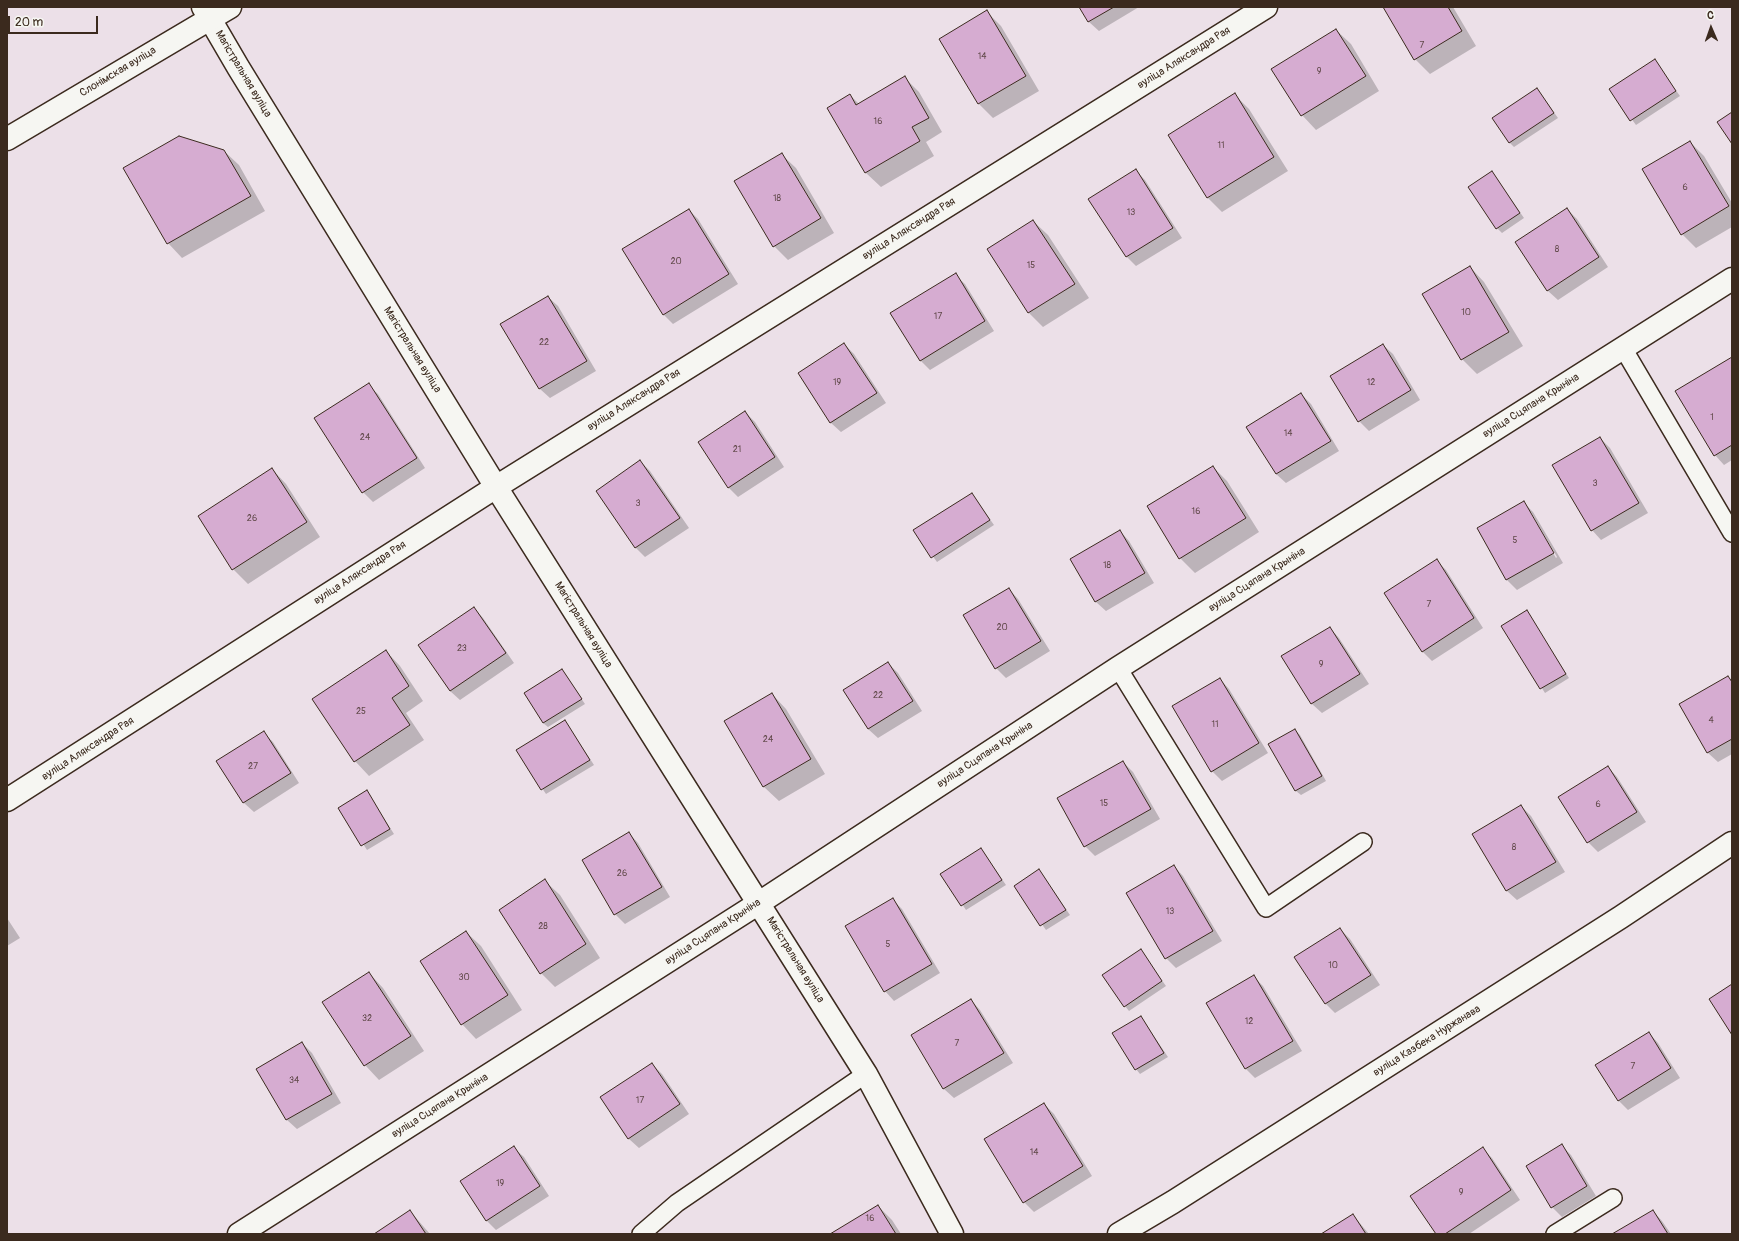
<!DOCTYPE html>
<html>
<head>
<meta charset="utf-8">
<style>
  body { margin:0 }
  #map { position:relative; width:1739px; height:1241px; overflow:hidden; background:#ece0e8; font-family:Pangolin,sans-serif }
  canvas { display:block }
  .frame { position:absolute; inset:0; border:8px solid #3b2a1e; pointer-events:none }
  .north { position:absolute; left:1691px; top:8px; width:40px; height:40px; -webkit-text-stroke:3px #f6f6f2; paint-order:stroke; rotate:358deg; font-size:11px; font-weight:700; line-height:16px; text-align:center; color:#3b2a1e }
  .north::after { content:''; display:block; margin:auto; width:14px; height:18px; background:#3b2a1e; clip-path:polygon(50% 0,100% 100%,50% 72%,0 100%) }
  .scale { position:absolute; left:8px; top:16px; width:90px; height:18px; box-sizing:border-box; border:2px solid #3b2a1e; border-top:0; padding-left:5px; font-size:12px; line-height:14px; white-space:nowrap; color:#3b2a1e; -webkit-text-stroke:3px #f6f6f2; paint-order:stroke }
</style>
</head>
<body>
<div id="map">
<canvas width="1739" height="1241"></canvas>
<div class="frame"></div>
<div class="north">С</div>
<div class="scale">20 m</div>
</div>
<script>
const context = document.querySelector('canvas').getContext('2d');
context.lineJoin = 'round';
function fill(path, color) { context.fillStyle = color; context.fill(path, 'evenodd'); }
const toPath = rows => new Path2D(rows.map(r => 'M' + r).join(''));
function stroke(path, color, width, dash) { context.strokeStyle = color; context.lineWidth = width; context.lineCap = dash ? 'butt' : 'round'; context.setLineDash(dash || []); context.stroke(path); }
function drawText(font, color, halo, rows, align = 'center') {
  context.font = font + ' Pangolin,sans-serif'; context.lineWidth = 3; context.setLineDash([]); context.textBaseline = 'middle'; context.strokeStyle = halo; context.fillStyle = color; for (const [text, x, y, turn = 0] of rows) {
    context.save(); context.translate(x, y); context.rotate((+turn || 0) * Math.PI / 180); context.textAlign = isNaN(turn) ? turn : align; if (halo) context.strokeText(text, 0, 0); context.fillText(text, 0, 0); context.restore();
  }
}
fill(toPath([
  [1080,7,1139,7,1099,31,1089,22],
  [1384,7,1453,7,1476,46,1430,74,1415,59],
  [987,12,1001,26,1039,91,993,118,979,104,940,39],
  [1336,30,1351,44,1379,91,1316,130,1302,115],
  [1654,60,1680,96,1636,125,1610,90],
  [905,78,919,92,942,132,926,142,934,156,881,187,866,173,828,108,850,95,859,104],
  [1537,89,1558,118,1514,147,1509,142],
  [1235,95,1249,109,1288,171,1222,212,1208,198,1169,136],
  [1690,142,1704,156,1732,203,1732,227,1696,248,1682,234],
  [224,151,239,165,265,211,182,258,168,243],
  [781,154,796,168,834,233,788,260,774,246],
  [1135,170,1145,180,1182,238,1136,266,1127,257,1090,199],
  [1492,172,1524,218,1502,233,1497,228],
  [1567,209,1577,219,1608,267,1558,300,1548,291,1516,242],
  [689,210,698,219,738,284,673,324,663,314],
  [1033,221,1048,235,1089,298,1043,327,1029,313,988,250],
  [1470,267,1484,282,1523,346,1477,374,1462,359],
  [955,275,965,284,994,331,930,370,920,360],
  [548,297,558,306,596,371,550,398,540,389,502,325],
  [844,344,854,354,886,403,841,432,831,423,799,373],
  [1383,345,1393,354,1420,400,1369,431,1359,421],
  [1732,358,1732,460,1724,465,1715,455],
  [368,385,378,394,425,468,373,502,363,492],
  [1301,394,1311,404,1339,451,1286,483,1276,474,1248,427],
  [745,412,755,422,784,467,738,497,728,487],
  [1600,438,1610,448,1648,513,1601,540,1592,530],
  [640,461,650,471,689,528,645,557,636,548,597,491],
  [1213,467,1227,481,1259,532,1195,573,1180,558],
  [272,469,286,484,320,537,248,584,233,569,199,516],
  [972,494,994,525,937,562,914,530],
  [1524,503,1533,512,1563,563,1517,590,1507,580,1478,529],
  [1529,512,1531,512,1557,557,1556,558],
  [1120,531,1129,541,1154,583,1106,611,1096,602,1071,560],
  [1437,561,1446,570,1483,628,1432,661,1422,651],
  [1009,589,1018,599,1050,651,1006,678,996,668],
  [474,608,483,618,514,663,460,700,450,691,419,645],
  [1527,612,1569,678,1545,693,1503,627],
  [1330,628,1339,638,1369,684,1322,713,1312,704,1283,657],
  [386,651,400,666,423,701,406,713,424,740,369,776,355,761],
  [888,663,898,673,922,711,878,738,868,729,844,691],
  [562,670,585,704,548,727,543,723],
  [1728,677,1732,681,1732,754,1718,762,1708,753,1681,704],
  [1220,679,1229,689,1268,753,1222,781,1212,771],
  [772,694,786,709,825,774,779,801,764,787,726,722],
  [565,721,594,765,546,794,517,751],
  [1295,730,1300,735,1326,781,1301,795,1296,791,1270,745],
  [263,732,273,742,299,783,254,812,244,803,218,762],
  [1123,762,1133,772,1160,819,1095,856,1085,846],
  [1608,767,1617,777,1646,822,1598,852,1588,842],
  [367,792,394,834,367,850,340,808],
  [1521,806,1531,816,1565,872,1517,900,1507,891,1474,834],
  [629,833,638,843,670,897,625,924,615,914,583,860],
  [981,849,1006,885,966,910,942,874],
  [1174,866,1183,876,1222,941,1176,968,1166,958],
  [1039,870,1070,915,1046,930,1015,886],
  [545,881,560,895,600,958,555,987,541,973],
  [892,899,902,909,940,973,894,1001,885,991],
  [7,918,20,938,7,946],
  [1340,929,1350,939,1380,985,1335,1013,1326,1004,1296,958],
  [466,932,481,946,522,1010,476,1039,462,1024],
  [1140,950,1166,986,1129,1011,1125,1006],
  [369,973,383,988,424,1051,379,1080,365,1065],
  [1254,977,1263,986,1302,1051,1255,1078,1246,1069,1207,1004],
  [971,1000,980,1010,1013,1063,954,1098,944,1089,912,1035],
  [1141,1017,1168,1057,1140,1074,1136,1069],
  [1649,1033,1658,1043,1680,1078,1628,1110,1619,1101,1597,1065],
  [302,1043,312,1053,341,1103,297,1129,287,1120,257,1069],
  [652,1064,662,1074,689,1114,639,1148,629,1139,602,1097],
  [1044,1104,1054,1114,1092,1176,1034,1212,1024,1202,985,1140],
  [1561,1145,1571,1155,1596,1196,1562,1217,1552,1207],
  [514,1148,524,1157,549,1196,496,1230,487,1221,462,1182],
  [1483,1149,1492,1158,1520,1200,1469,1234,1437,1234],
  [878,1206,892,1220,901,1234,832,1234],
  [410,1211,430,1234,375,1234],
  [1653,1211,1662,1221,1671,1234,1614,1234],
  [1353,1215,1369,1234,1323,1234]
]), '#0003');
const building = toPath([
  [1079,7,1114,7,1088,22,1079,7],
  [1383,7,1448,7,1462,31,1414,60,1383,7],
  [987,10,1026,76,978,104,939,39,987,10],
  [1336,29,1366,76,1301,116,1271,69,1336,29],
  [1655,59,1676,91,1630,121,1609,89,1655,59],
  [905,76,929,118,912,127,920,141,865,173,827,108,850,94,856,105,905,76],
  [1537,88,1554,113,1509,143,1492,118,1537,88],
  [1235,93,1274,157,1207,198,1168,135,1235,93],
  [1732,112,1732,144,1717,122,1732,112],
  [179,136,224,150,251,196,167,244,123,168,179,136],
  [1690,141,1729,206,1681,235,1642,169,1690,141],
  [782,153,821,218,773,247,734,181,782,153],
  [1136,169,1173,228,1126,257,1088,199,1136,169],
  [1492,171,1520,213,1496,229,1468,187,1492,171],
  [1567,208,1599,257,1547,291,1515,242,1567,208],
  [689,209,729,274,663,315,622,249,689,209],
  [1033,220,1075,284,1028,313,987,249,1033,220],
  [1470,266,1509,332,1461,360,1422,294,1470,266],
  [956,273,985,321,920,361,890,313,956,273],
  [548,296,587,361,539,389,500,324,548,296],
  [844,343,877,393,830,423,798,373,844,343],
  [1383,344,1411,390,1358,422,1330,376,1383,344],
  [1732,357,1732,445,1714,456,1675,391,1732,357],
  [369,383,417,458,362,493,314,418,369,383],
  [1301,393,1331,441,1276,474,1246,427,1301,393],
  [745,411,775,457,728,488,698,442,745,411],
  [1600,437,1639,503,1591,531,1552,465,1600,437],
  [640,460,680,518,635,548,596,491,640,460],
  [1213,466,1246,518,1179,559,1147,506,1213,466],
  [272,468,307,522,232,570,198,516,272,468],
  [972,493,990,520,931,558,913,530,972,493],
  [1524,501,1554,553,1506,580,1477,528,1524,501],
  [1120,530,1145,573,1095,602,1070,559,1120,530],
  [1437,559,1474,618,1422,652,1384,593,1437,559],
  [1009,588,1041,641,995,669,963,615,1009,588],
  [474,607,506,653,450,691,418,645,474,607],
  [1527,610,1566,674,1540,689,1501,626,1527,610],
  [1330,627,1360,674,1311,704,1281,656,1330,627],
  [386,650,409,686,392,698,410,725,354,762,312,699,386,650],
  [888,662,913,701,868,729,843,690,888,662],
  [562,669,582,699,543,723,524,693,562,669],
  [1728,676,1732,682,1732,739,1707,753,1679,704,1728,676],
  [1220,678,1259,743,1211,772,1172,706,1220,678],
  [772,693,811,759,763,787,724,721,772,693],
  [565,720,590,760,541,790,516,750,565,720],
  [1295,729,1322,776,1295,791,1268,744,1295,729],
  [264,731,291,773,243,803,216,761,264,731],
  [1123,761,1151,809,1084,847,1057,798,1123,761],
  [1608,766,1637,812,1587,843,1558,797,1608,766],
  [367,790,390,829,361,846,338,808,367,790],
  [1521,805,1556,862,1506,891,1472,834,1521,805],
  [629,832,662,887,614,915,582,860,629,832],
  [981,848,1002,880,961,906,940,874,981,848],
  [1174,865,1213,931,1165,959,1126,893,1174,865],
  [1039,869,1066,910,1040,926,1014,886,1039,869],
  [545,879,586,944,540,974,499,910,545,879],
  [893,898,932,964,884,992,845,926,893,898],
  [1340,928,1371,975,1325,1004,1294,957,1340,928],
  [466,931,508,995,461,1025,420,961,466,931],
  [1141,949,1162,981,1124,1007,1102,975,1141,949],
  [369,972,411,1036,364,1066,322,1002,369,972],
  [1254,975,1293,1041,1245,1069,1206,1003,1254,975],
  [1732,984,1732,1035,1709,999,1732,984],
  [971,999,1004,1053,943,1089,911,1035,971,999],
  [1141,1016,1164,1053,1135,1070,1112,1033,1141,1016],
  [1649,1032,1671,1068,1618,1101,1595,1065,1649,1032],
  [302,1042,332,1094,286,1120,256,1069,302,1042],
  [652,1063,680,1104,628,1139,600,1097,652,1063],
  [1044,1103,1083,1166,1023,1203,984,1139,1044,1103],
  [1562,1144,1587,1186,1551,1208,1526,1166,1562,1144],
  [514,1146,540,1186,486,1221,460,1181,514,1146],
  [1483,1147,1511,1190,1445,1234,1436,1234,1410,1196,1483,1147],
  [878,1205,896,1234,830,1234,878,1205],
  [410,1210,426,1234,374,1234,410,1210],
  [1653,1210,1668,1234,1612,1234,1653,1210],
  [1353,1214,1366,1234,1321,1234,1353,1214]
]);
fill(building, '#d6acd1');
stroke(building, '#3b2a1e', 1);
const lane = toPath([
  [1623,348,1732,533],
  [1118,668,1266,908,1363,842],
  [641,1234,677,1203,866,1074],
  [1555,1234,1613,1198]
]);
const street = toPath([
  [203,7,238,67,496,487,866,1074,952,1234],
  [7,800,496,487,1266,7],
  [239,1234,759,903,1118,668,1732,279],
  [1119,1234,1173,1202,1621,917,1732,843]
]);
const secondary = toPath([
  [7,139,230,7]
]);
stroke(lane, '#3b2a1e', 20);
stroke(street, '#3b2a1e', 25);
stroke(secondary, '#3b2a1e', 25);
stroke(lane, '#f6f6f2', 17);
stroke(street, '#f6f6f2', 22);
stroke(secondary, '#f6f6f2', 22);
drawText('9px', '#624a4b', null, [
  ["7",1422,46],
  ["14",982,57],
  ["9",1319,72],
  ["16",878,122],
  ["11",1221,146],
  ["6",1685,188],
  ["18",777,199],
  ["13",1131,213],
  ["8",1557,250],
  ["20",676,262],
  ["15",1031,266],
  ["10",1466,313],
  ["17",938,317],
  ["22",544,343],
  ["19",837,383],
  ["12",1371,383],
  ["1",1712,418],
  ["14",1288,434],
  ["24",365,438],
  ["21",737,450],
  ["3",1595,484],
  ["3",638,504],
  ["16",1196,512],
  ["26",252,519],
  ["5",1515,541],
  ["18",1107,566],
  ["7",1429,605],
  ["20",1002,628],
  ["23",462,649],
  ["9",1321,665],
  ["22",878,696],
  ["25",361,712],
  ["4",1711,721],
  ["11",1215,725],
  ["24",768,740],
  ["27",253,767],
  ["15",1104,804],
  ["6",1598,805],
  ["8",1514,848],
  ["26",622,874],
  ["13",1170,912],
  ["28",543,927],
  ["5",888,945],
  ["10",1333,966],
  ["30",464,978],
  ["32",367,1019],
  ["12",1249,1022],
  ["7",957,1044],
  ["7",1633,1067],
  ["34",294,1081],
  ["17",640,1101],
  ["14",1034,1153],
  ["19",500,1184],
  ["9",1461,1193],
  ["16",870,1219]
]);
drawText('11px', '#3b2a1e', '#f6f6f2', [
  ["вуліца Аляксандра Рая",1184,58,-32],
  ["Слонімская вуліца",118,72,-31],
  ["Магістральная вуліца",243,74,59],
  ["вуліца Аляксандра Рая",909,229,-32],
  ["Магістральная вуліца",412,350,58],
  ["вуліца Аляксандра Рая",634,400,-32],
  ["вуліца Сцяпана Крыніна",1531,406,-32],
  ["вуліца Аляксандра Рая",360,573,-33],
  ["вуліца Сцяпана Крыніна",1257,580,-32],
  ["Магістральная вуліца",583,625,58],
  ["вуліца Аляксандра Рая",88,749,-33],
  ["вуліца Сцяпана Крыніна",985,755,-33],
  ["вуліца Сцяпана Крыніна",713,932,-33],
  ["Магістральная вуліца",795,960,58],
  ["вуліца Казбека Нуржанава",1427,1041,-32],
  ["вуліца Сцяпана Крыніна",440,1106,-32]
]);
</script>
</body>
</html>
